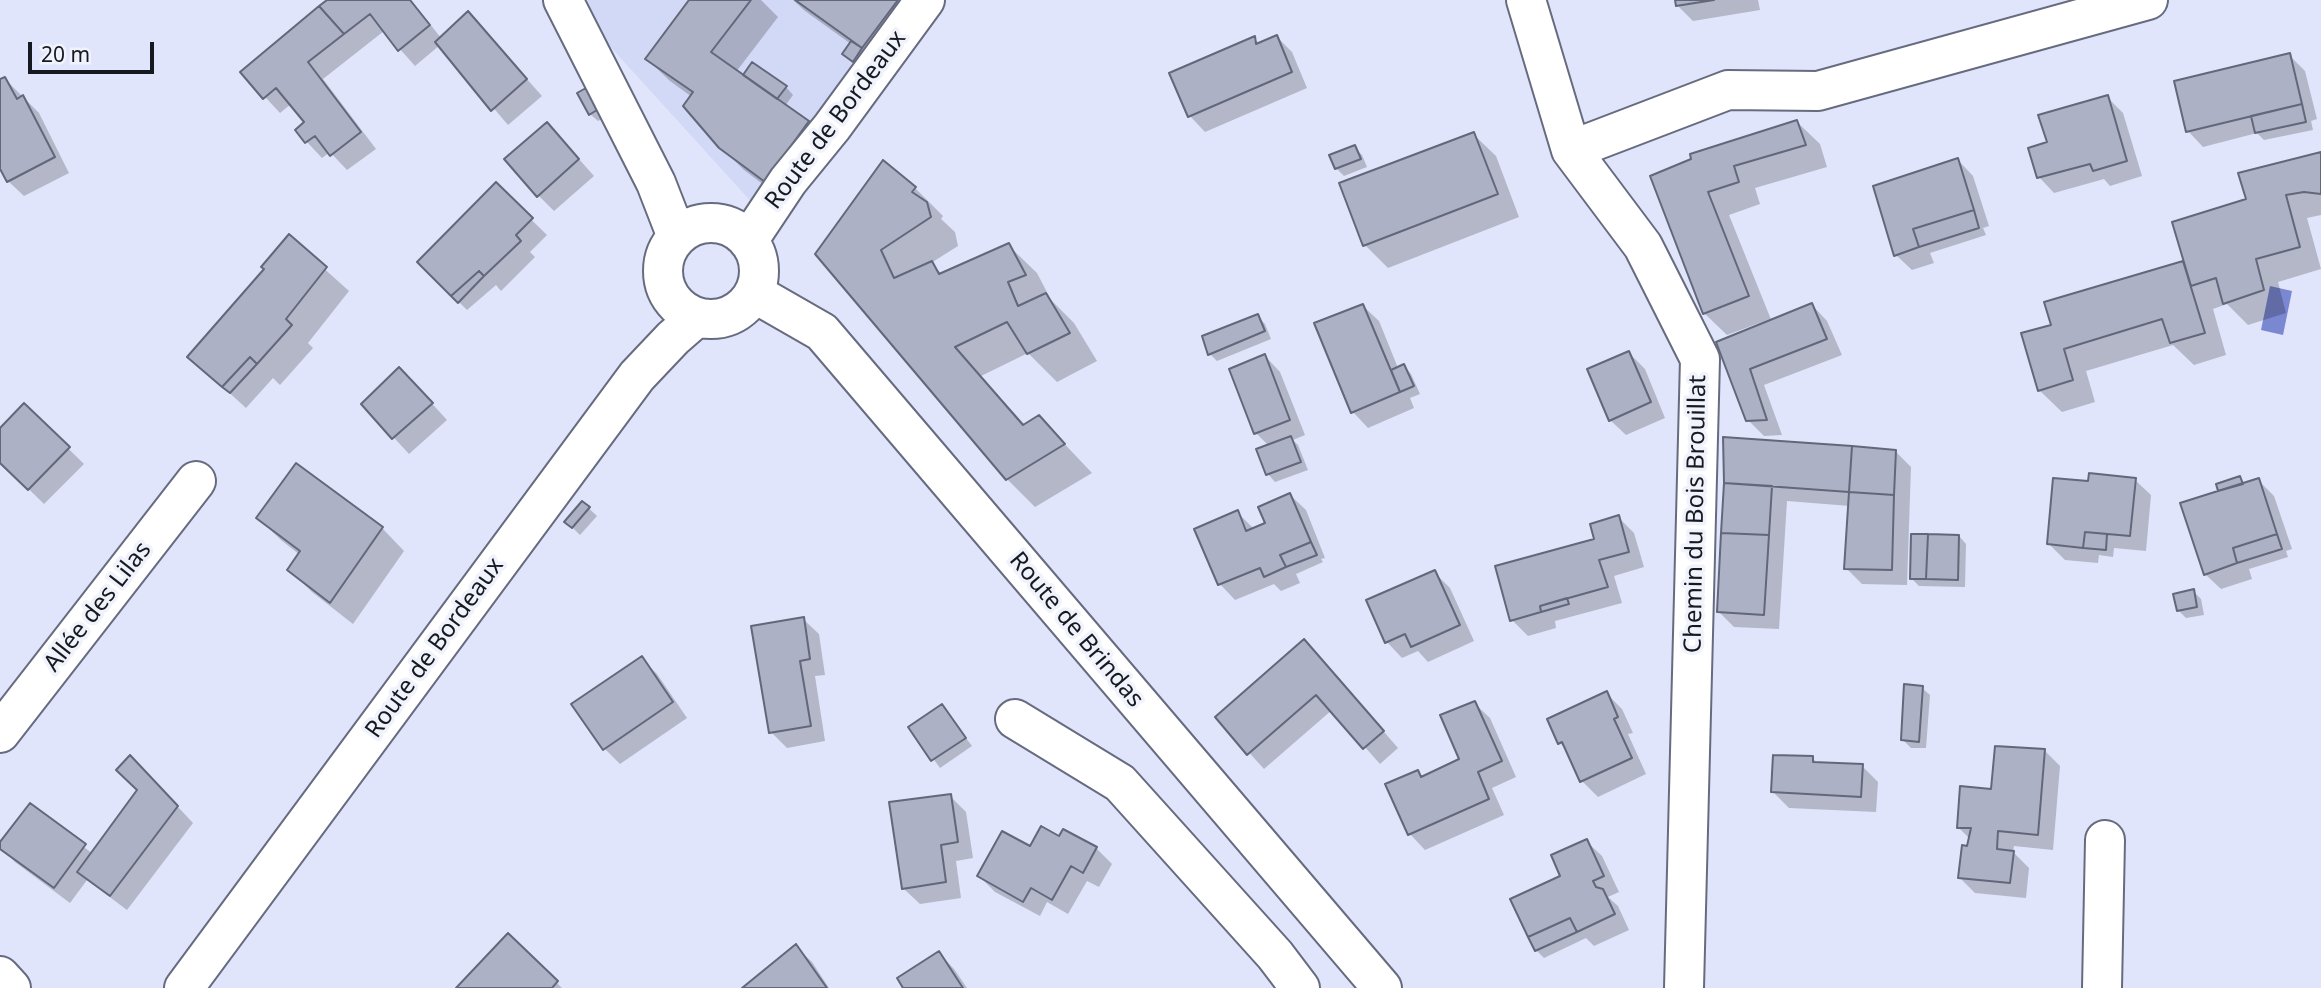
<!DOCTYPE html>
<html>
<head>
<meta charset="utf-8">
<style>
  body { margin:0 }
  #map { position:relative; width:2321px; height:988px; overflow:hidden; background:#e0e5fb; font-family:"Noto Sans",sans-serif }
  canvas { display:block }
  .scale { position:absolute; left:28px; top:42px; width:126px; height:32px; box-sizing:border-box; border:4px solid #171921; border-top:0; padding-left:9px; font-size:21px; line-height:24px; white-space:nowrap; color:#171921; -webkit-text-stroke:5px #f1f3fc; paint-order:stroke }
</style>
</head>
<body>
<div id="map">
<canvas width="2321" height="988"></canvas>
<div class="scale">20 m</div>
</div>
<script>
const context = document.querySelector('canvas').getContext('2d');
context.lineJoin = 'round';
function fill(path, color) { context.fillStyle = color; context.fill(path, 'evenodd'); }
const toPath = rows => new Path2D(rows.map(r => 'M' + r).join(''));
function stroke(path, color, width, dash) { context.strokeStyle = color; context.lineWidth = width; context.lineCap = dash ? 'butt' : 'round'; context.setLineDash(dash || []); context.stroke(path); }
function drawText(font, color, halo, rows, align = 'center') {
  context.font = font + ' "Noto Sans",sans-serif'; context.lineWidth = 7; context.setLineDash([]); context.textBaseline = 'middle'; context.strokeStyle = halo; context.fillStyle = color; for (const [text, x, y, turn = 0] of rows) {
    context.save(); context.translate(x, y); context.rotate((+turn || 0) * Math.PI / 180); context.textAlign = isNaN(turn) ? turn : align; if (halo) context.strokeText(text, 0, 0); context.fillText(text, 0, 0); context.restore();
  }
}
fill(toPath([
  [587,0,905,0,756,207,606,42]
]), '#d2d9f6');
fill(toPath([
  [2270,286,2292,291,2283,335,2261,330]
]), '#7a87d1');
fill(toPath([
  [330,0,411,0,441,38,468,13,542,96,508,125,440,45,415,66,384,31,323,79,376,149,347,170,330,152,322,158,307,142,298,131,307,122,291,104,280,113,242,72],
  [692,0,761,0,778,17,736,72,744,77,786,87,793,95,785,106,808,123,831,145,788,203,744,170,720,146,692,97,670,81,647,59],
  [793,0,926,0,861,68,844,54,851,44,805,11],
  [1677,0,1758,0,1760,10,1693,21,1678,6],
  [1277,37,1292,52,1307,88,1205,132,1190,116,1254,38,1260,44],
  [2289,55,2305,71,2317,119,2311,121,2313,130,2264,140,2257,133,2203,147,2188,131],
  [5,79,39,113,69,173,24,196,8,181,0,165,0,81],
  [585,90,593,98,604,118,598,121,590,114],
  [2107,97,2123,113,2142,176,2110,186,2104,179,2054,193,2039,177,2049,143],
  [1797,122,1820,144,1827,167,1755,188,1760,204,1729,215,1772,322,1812,305,1827,321,1842,355,1764,385,1782,435,1764,436,1748,420,1718,343,1771,322,1770,319,1727,335,1704,313,1652,177],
  [1473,134,1496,156,1519,217,1388,268,1365,245],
  [562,140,594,176,554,211,538,195],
  [1354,147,1362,155,1367,167,1344,176,1336,168],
  [2321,154,2321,215,2307,218,2321,269,2278,282,2286,313,2248,325,2227,304,2213,309,2226,355,2194,365,2173,345,2086,371,2095,402,2062,412,2039,390,2053,326,2046,303,2186,262,2248,201],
  [1958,160,1973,176,1989,226,1983,228,1986,235,1930,253,1934,263,1912,270,1896,255],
  [884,163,915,188,943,216,941,219,955,232,958,246,931,263,942,274,1008,245,1037,273,1051,300,1074,323,1097,361,1057,382,1028,353,981,376,1025,425,1039,417,1092,473,1035,507,1007,479,817,254],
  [496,185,547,235,530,252,535,257,501,291,496,285,467,310,419,262],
  [289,237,349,291,308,343,313,348,280,385,273,378,246,408,190,357,266,270],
  [1363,306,1379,321,1398,368,1404,366,1411,374,1420,394,1410,398,1414,408,1368,428,1353,412],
  [1257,316,1265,324,1271,339,1217,361,1210,354],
  [1629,353,1645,369,1665,418,1626,435,1610,420],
  [1265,356,1280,372,1305,435,1293,440,1298,445,1308,470,1275,482,1268,474,1269,446,1256,433],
  [415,385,447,420,409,454,363,404],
  [24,405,84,464,44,504,0,461,0,431],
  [1895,451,1911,467,1907,585,1862,584,1846,568,1850,506,1787,501,1779,629,1734,627,1718,611,1726,483],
  [2239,478,2246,485,2258,480,2274,496,2292,549,2286,551,2288,557,2249,569,2252,579,2221,589,2205,574,2222,492],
  [2135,480,2151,495,2146,551,2114,548,2113,557,2099,555,2098,563,2065,560,2049,544,2089,483],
  [1290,495,1306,510,1325,558,1321,559,1323,562,1296,574,1300,583,1281,591,1274,584,1235,600,1220,584,1237,512,1253,528,1268,524],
  [583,503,597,516,580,535,567,522],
  [1618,517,1634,533,1644,567,1614,576,1622,603,1555,621,1556,628,1528,636,1512,620],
  [258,518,382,528,404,551,353,624,312,592,290,570,300,555,281,540],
  [1959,536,1966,544,1965,587,1919,586,1912,579],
  [1434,572,1450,588,1474,641,1428,662,1418,651,1402,658,1387,642],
  [2193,591,2201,599,2204,615,2186,618,2178,610],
  [803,619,819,634,825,675,815,676,825,741,787,748,771,732],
  [1319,657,1398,748,1380,764,1332,710,1264,769,1217,717],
  [641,658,657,674,687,718,620,764,604,748],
  [1922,688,1930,695,1926,748,1911,748,1903,740],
  [1606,693,1622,709,1633,733,1628,734,1646,774,1598,797,1582,781,1569,752,1560,743],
  [1474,703,1490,718,1516,777,1492,788,1504,815,1425,850,1410,834,1417,772,1423,778,1462,760],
  [942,706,972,746,940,768,911,728],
  [2044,750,2060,766,2053,850,2014,846,2013,852,2029,868,2026,898,1975,893,1959,877,1970,839,1958,827,1993,791],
  [1812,758,1819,764,1862,766,1878,782,1876,812,1789,808,1773,792],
  [146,773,193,823,127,910,87,880,70,903,15,862,0,847,30,806,93,854,139,790],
  [950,796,966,812,973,858,956,861,961,898,920,904,904,889],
  [1060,838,1096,848,1112,864,1099,887,1087,881,1068,914,1047,902,1040,916,995,892,979,876,1031,848],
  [1586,841,1602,856,1619,892,1608,897,1618,906,1629,930,1594,946,1586,938,1544,958,1536,950],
  [508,936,562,988,458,988],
  [796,947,812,962,829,988,744,988],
  [939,953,954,969,967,988,905,988]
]), '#0003');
const building = toPath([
  [327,0,410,0,430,25,398,51,370,14,344,34,319,6,327,0],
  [689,0,751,0,711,52,809,121,765,182,719,148,683,106,693,92,645,59,689,0],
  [795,0,898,0,862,48,795,0],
  [1675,0,1714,0,1676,6,1675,0],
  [319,6,344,34,308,62,361,132,330,156,315,136,305,143,295,130,304,122,276,88,263,99,240,72,319,6],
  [468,11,527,79,491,111,435,42,468,11],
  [1277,35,1292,72,1188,117,1169,73,1255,36,1256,44,1277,35],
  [851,41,862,48,853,62,842,54,851,41],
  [2290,53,2302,104,2186,132,2174,81,2290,53],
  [752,62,787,86,777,99,743,75,752,62],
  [5,77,17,99,23,95,55,157,7,182,0,169,0,79,5,77],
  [586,88,597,110,589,115,577,93,586,88],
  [2108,95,2127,161,2093,171,2090,164,2037,178,2028,148,2047,142,2038,115,2108,95],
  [2302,104,2306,122,2255,133,2251,116,2302,104],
  [1797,120,1806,145,1734,166,1739,182,1708,192,1749,296,1703,314,1650,176,1691,159,1690,154,1797,120],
  [547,122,579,159,537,197,504,159,547,122],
  [1474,132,1498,194,1363,246,1339,183,1474,132],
  [1355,145,1361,159,1335,169,1329,155,1355,145],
  [2321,152,2321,194,2304,192,2286,195,2300,247,2256,259,2264,290,2223,304,2216,278,2191,286,2172,222,2246,199,2238,173,2321,152],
  [1958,158,1974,210,1913,229,1919,247,1894,256,1873,186,1958,158],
  [883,160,916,187,912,192,927,202,931,217,881,250,894,278,932,261,939,274,1009,243,1026,275,1008,282,1018,306,1046,293,1070,333,1027,354,1007,322,955,347,1023,425,1039,415,1065,444,1006,480,815,254,883,160],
  [496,182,533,218,516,235,521,241,484,276,479,271,451,296,417,262,496,182],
  [1974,210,1979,228,1919,247,1913,229,1974,210],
  [289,234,327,267,286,319,292,325,257,364,250,357,222,387,187,357,264,269,261,267,289,234],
  [2183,261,2205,333,2170,343,2162,319,2064,349,2073,380,2038,391,2021,333,2051,325,2044,302,2183,261],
  [479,271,484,276,458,303,451,296,479,271],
  [1812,303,1827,339,1750,369,1767,420,1746,421,1716,342,1812,303],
  [1363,304,1400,392,1351,413,1314,323,1363,304],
  [1258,314,1265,331,1208,355,1202,336,1258,314],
  [1629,351,1651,402,1609,421,1587,369,1629,351],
  [1265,354,1290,420,1254,434,1229,369,1265,354],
  [250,357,257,364,230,393,222,387,250,357],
  [1404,364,1414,386,1400,392,1391,370,1404,364],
  [399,367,433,403,392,439,361,404,399,367],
  [24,403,70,447,28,490,0,463,0,428,24,403],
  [1291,436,1301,462,1266,475,1256,449,1291,436],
  [1723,437,1852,446,1849,492,1724,483,1723,437],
  [1852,446,1896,450,1894,495,1849,492,1852,446],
  [296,463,383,527,330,603,287,570,300,551,256,518,296,463],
  [2089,473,2136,478,2130,536,2085,532,2083,548,2047,544,2053,478,2088,481,2089,473],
  [2240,476,2243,484,2218,491,2216,484,2240,476],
  [2259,478,2277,534,2233,548,2237,563,2204,575,2180,503,2259,478],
  [1724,483,1772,486,1769,535,1721,533,1724,483],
  [1849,492,1894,495,1892,570,1844,569,1849,492],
  [1290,493,1311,542,1280,555,1286,567,1264,577,1260,568,1218,585,1194,529,1238,510,1246,531,1265,523,1258,507,1290,493],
  [582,501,590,507,572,528,564,522,582,501],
  [1619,515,1629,552,1599,560,1608,587,1540,606,1541,612,1510,621,1495,566,1594,539,1590,524,1619,515],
  [2085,532,2107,534,2106,550,2083,548,2085,532],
  [1721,533,1769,535,1764,615,1717,612,1721,533],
  [1911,534,1928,534,1926,579,1910,579,1911,534],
  [1928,534,1959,535,1958,580,1926,579,1928,534],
  [2277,534,2282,549,2237,563,2233,548,2277,534],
  [1311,542,1317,555,1286,567,1280,555,1311,542],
  [1435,570,1460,625,1411,647,1405,634,1385,643,1366,600,1435,570],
  [2194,589,2197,607,2177,611,2173,594,2194,589],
  [1567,598,1569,604,1541,612,1540,606,1567,598],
  [804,617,810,659,800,661,811,726,769,733,751,626,804,617],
  [1304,639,1384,731,1363,749,1316,695,1247,755,1215,717,1304,639],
  [642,656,673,702,603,750,571,704,642,656],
  [1904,684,1923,686,1919,742,1901,740,1904,684],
  [1607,691,1618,717,1614,719,1632,758,1580,782,1562,742,1558,744,1547,719,1607,691],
  [1475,701,1502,761,1478,772,1489,799,1408,835,1385,784,1418,770,1421,777,1459,759,1440,715,1475,701],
  [942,704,966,738,931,761,908,727,942,704],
  [1995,746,2045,749,2038,835,1998,831,1997,849,2014,851,2010,883,1958,878,1962,845,1967,846,1971,828,1957,828,1960,786,1991,789,1995,746],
  [130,755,178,806,110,896,77,872,137,790,116,770,130,755],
  [1773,755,1813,756,1813,762,1863,764,1861,797,1771,792,1773,755],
  [951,794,958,842,941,845,946,882,902,889,889,802,951,794],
  [30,803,86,844,54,888,0,849,0,842,30,803],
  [1041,826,1059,836,1063,829,1097,847,1083,873,1071,866,1052,900,1031,888,1023,902,977,876,1002,831,1030,846,1041,826],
  [1587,839,1604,876,1593,881,1596,887,1603,889,1615,914,1577,932,1570,918,1528,937,1510,899,1560,876,1551,855,1587,839],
  [1570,918,1577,932,1535,951,1528,937,1570,918],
  [508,933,558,981,552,988,456,988,508,933],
  [796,944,827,988,742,988,796,944],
  [939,951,963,988,903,988,897,978,939,951]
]);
fill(building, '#acb1c6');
stroke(building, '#63677a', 2);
const minor = toPath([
  [1526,0,1571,150,1643,246,1700,359,1684,988],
  [1571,150,1728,90,1818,91,2148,0],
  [1015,719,1120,783,1275,955,1300,988],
  [0,733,196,481],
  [0,976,11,988],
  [2102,988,2105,840]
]);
const major = toPath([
  [563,0,656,183,677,237],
  '663 271a48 48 0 1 1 96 0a48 48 0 1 1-96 0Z',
  [748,241,788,181,832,127,925,0],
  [754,293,822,332,1382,988],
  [184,988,637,376,673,338,696,318]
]);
stroke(minor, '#676b7f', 42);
stroke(major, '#676b7f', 42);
stroke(minor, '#fff', 38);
stroke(major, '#fff', 38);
drawText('24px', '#171921', '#f1f3fc', [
  ["Route de Bordeaux",836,120,-53],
  ["Chemin du Bois Brouillat",1696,514,-89],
  ["Allée des Lilas",98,607,-52],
  ["Route de Brindas",1076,630,50],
  ["Route de Bordeaux",435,648,-54]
]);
</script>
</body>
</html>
